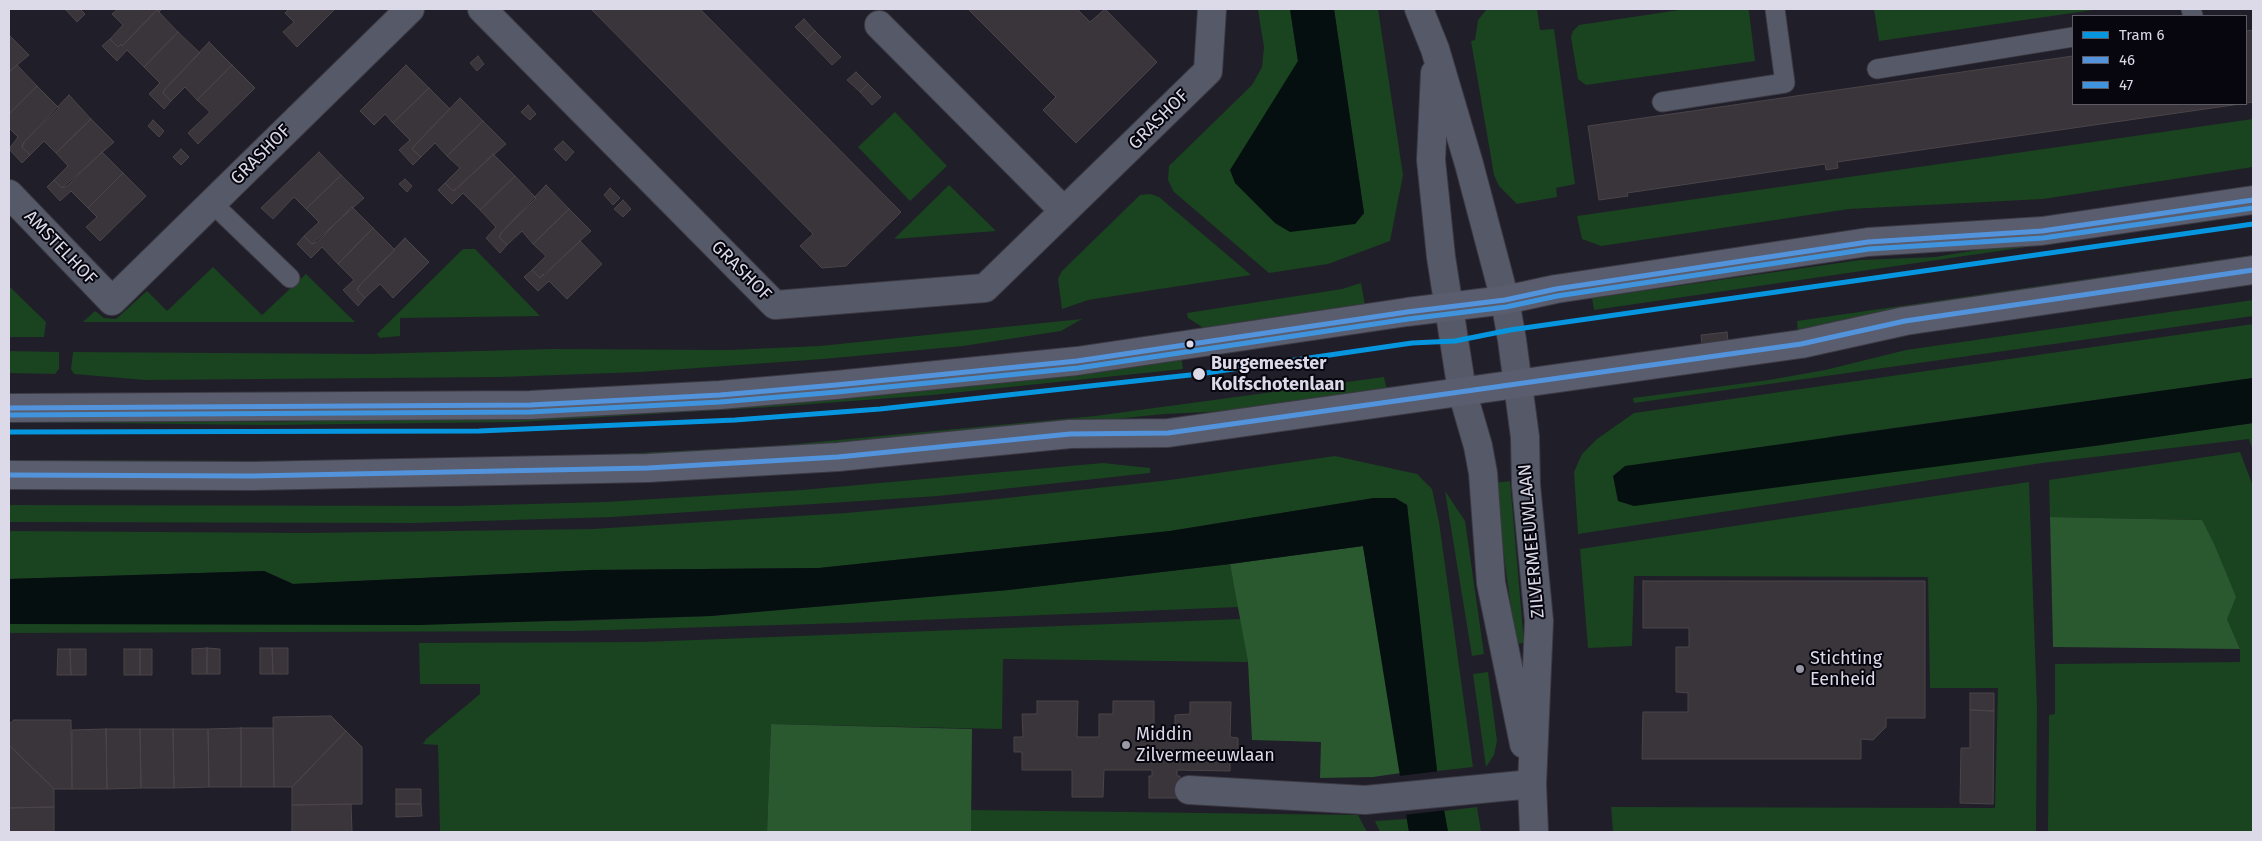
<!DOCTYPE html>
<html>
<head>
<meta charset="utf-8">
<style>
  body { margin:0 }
  #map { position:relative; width:2262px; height:841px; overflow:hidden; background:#201e29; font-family:"Fira Sans",sans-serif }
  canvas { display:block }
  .frame { position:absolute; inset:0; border:10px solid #dcdae8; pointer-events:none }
  .legend { position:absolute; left:2072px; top:15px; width:175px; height:90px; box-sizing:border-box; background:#07060e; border:1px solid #5c5b65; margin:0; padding:6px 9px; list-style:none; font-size:15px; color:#dcdae8 }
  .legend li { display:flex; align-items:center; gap:10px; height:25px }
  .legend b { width:25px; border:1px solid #5c5b65 }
</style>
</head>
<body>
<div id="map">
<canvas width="2262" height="841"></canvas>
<div class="frame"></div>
<ul class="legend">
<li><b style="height:6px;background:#0696e0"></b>Tram 6</li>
<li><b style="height:6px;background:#5393db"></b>46</li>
<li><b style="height:6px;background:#4094de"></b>47</li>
</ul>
</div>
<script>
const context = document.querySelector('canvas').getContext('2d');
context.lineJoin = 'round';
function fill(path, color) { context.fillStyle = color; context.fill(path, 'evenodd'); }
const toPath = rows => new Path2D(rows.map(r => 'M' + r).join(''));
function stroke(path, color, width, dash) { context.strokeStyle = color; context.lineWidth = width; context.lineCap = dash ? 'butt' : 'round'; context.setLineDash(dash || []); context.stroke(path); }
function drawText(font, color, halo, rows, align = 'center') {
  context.font = font + ' "Fira Sans",sans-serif'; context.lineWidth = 4; context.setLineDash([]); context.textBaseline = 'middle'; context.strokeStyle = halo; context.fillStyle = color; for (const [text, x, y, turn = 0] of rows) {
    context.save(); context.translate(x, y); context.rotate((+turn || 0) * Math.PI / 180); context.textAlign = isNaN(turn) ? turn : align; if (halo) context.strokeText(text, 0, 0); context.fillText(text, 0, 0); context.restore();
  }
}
fill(toPath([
  [1264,9,1290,9,1298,61,1283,87,1355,224,1364,213,1334,9,1378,9,1403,175,1390,241,1328,264,1269,273,1174,192,1168,180,1169,166,1252,85,1262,67,1264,47,1258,10],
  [1487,9,1537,9,1540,30,1554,29,1575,184,1556,188,1557,197,1517,204,1499,186,1494,175,1471,41,1475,40,1478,20],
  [1686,9,1747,9,1749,11,1755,61,1586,85,1578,79,1571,37,1573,31,1579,25],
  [1874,9,2100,9,1879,41],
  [895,112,947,166,910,201,858,147],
  [2253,119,2253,167,2043,199,1849,209,1601,246,1582,239,1577,216],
  [949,185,996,231,894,239],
  [1150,194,1159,197,1251,275,1088,300,1062,309,1058,279,1062,271,1140,195],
  [2253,210,2253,214,1594,310,1592,298,1860,260,1935,257,2044,239],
  [463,249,475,249,540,316,400,318,400,336,380,338,377,334],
  [2253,255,2253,260,1798,334,1797,321],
  [213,267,262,315,306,274,355,322,83,322,95,311,104,318,116,319,147,291,167,311],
  [1361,283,1365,305,1205,329,1188,318,1187,313,1342,289],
  [9,286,46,322,44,337,9,337],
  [2253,300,2253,316,1634,403,1633,398,1769,380,1825,370,1906,350],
  [1082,319,1061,331,963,346,823,359,641,372,501,377,145,380,74,374,71,369,73,352,370,354,551,349,729,350,820,346],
  [2253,324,2253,378,1829,437,2094,446,2253,423,2253,451,2249,439,2042,463,1578,534,1574,472,1582,454,1597,439,1634,413],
  [9,351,59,352,59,369,55,374,9,373],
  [1181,356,1183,369,932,395,772,407,519,422,270,425,9,422,9,419,270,422,519,416],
  [1384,377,1387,390,1231,411,1164,414,937,437,519,464,9,465,9,460,310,461,519,459,774,446,1095,416],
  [2240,452,2253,486,2253,832,2048,832,2049,715,2055,714,2055,664,2240,662,2240,649,2227,619,2202,520,2050,517,2049,480],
  [1335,456,1417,474,1432,489,1439,522,1473,767,1437,771,1407,505,1395,498,1374,498,1170,531,819,568,592,570,293,584,264,571,9,579,9,531,306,533,593,529,846,513,988,500,1170,480],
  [1103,463,1150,468,1150,473,938,496,612,517,413,523,9,522,9,505,457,506,605,502,802,490],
  [1510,481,1524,643,1516,644,1494,483],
  [2029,482,2037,707,2036,832,1613,832,1611,807,1995,808,1998,688,1930,688,1928,577,1634,576,1632,646,1588,648,1580,549],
  [1445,491,1465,521,1484,654,1472,656],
  [1230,564,1239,607,846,623,575,631,9,633,9,624,573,621,710,616,1008,590],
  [1241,619,1248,662,1003,659,1002,729,771,724,767,832,440,832,438,745,423,744,426,739,480,694,480,684,420,684,419,643,643,642],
  [1488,672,1497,741,1494,755,1486,767,1473,674],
  [1477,807,1481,832,1448,832,1444,811],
  [971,810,1358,815,1367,832,971,832],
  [1407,819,1409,832,1380,832,1375,821]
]), '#1a431f');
fill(toPath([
  [2050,517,2202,520,2215,546,2236,597,2227,619,2240,649,2053,647],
  [1363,546,1401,773,1373,777,1320,778,1321,742,1252,740,1248,662,1230,564],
  [771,724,972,729,971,832,767,832]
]), '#2a582f');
fill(toPath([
  [1290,9,1334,9,1364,213,1355,224,1290,232,1275,223,1235,183,1230,170,1298,61],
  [2253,378,2253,423,2094,446,1634,506,1618,501,1613,476,1625,466],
  [1374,498,1395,498,1407,505,1437,771,1448,832,1409,832,1363,546,1230,564,1008,590,710,616,419,625,9,624,9,579,264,571,293,584,592,570,819,568,1170,531]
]), '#050f10');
fill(toPath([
  [1440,771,1447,810,1404,815,1399,776]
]), '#201e29');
const building = toPath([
  [65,9,80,9,85,14,77,22,65,9],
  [118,9,162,9,159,12,157,10,122,46,121,44,118,47,110,39,123,25,112,14,118,9],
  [289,9,335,9,297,47,283,32,294,22,285,13,289,9],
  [591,9,700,9,901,212,846,266,822,268,800,246,813,234,591,9],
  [968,9,1077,9,1090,22,1105,9,1157,62,1076,143,1043,110,1056,97,968,9],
  [157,10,178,32,144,67,127,50,117,61,102,46,110,39,118,47,121,44,122,46,157,10],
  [804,19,815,31,807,39,795,27,804,19],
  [2253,30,2253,102,2246,103,2246,31,2253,30],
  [815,31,841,57,832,65,807,39,815,31],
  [178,32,200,53,165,89,163,93,171,101,164,109,149,94,160,83,144,67,178,32],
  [9,35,29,55,9,72,9,35],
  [209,42,232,65,197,100,185,87,171,101,163,93,165,89,209,42],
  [478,56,484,64,477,71,470,63,478,56],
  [2073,56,2073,104,2240,104,1837,162,1838,168,1826,170,1825,164,1627,193,1628,196,1599,200,1588,126,2073,56],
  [17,65,37,86,9,114,9,72,17,65],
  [232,65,255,88,198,144,188,133,210,112,197,100,232,65],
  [406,65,429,88,393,123,385,114,374,125,360,111,406,65],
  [856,72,868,84,860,92,847,80,856,72],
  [868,84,881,97,872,105,860,92,868,84],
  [37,86,59,108,24,142,22,147,30,155,22,163,9,149,18,137,9,128,9,114,37,86],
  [429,88,450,109,415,145,412,149,421,157,413,165,399,150,410,140,393,123,429,88],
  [69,95,91,119,56,153,44,141,30,155,22,147,24,142,69,95],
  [460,98,483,121,447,156,435,143,421,157,412,149,415,145,460,98],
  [528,105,536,114,530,120,521,112,528,105],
  [91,119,114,142,62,188,54,180,68,166,56,153,91,119],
  [153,120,164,131,159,137,148,126,153,120],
  [483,121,506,144,453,191,445,183,460,168,447,156,483,121],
  [563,141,574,152,566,161,554,149,563,141],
  [181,149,189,157,181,165,173,157,181,149],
  [102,152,123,173,88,208,71,191,60,201,47,187,54,180,62,188,67,186,102,152],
  [319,152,341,175,306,209,294,197,273,219,261,208,319,152],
  [493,154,515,176,480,210,463,193,452,204,438,190,445,183,453,191,458,188,493,154],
  [123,173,146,196,100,241,86,227,97,217,88,208,123,173],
  [341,175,364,198,312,244,304,236,319,222,306,209,341,175],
  [515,176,536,198,502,232,499,237,507,245,500,253,486,238,496,227,480,210,515,176],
  [405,179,412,186,407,192,399,184,405,179],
  [546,185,569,209,533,244,522,231,507,245,499,237,502,232,546,185],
  [610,188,620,198,613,205,604,195,610,188],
  [623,200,631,209,623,217,614,209,623,200],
  [352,207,373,228,338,264,322,247,311,258,297,244,304,236,312,244,317,242,352,207],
  [569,209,591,231,540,278,532,270,546,256,533,244,569,209],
  [373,228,395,250,360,285,357,290,365,298,358,306,343,290,354,280,338,264,373,228],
  [405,238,429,262,393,298,380,284,365,298,357,290,360,285,405,238],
  [580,241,602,264,567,299,549,281,538,291,524,277,532,270,540,278,543,274,544,276,580,241],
  [1727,332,1728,341,1702,344,1701,335,1727,332],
  [1643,581,1925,581,1925,718,1886,718,1886,727,1873,740,1861,739,1861,759,1642,759,1643,712,1688,712,1688,693,1676,692,1676,647,1689,647,1689,628,1643,628,1643,581],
  [207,648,220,649,220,674,207,674,207,648],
  [207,648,207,674,192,674,192,649,207,648],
  [260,648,272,648,273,674,260,674,260,648],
  [272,648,288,648,288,674,273,674,272,648],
  [58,649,70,649,71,675,57,675,58,649],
  [70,649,86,649,86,675,71,675,70,649],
  [124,649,140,649,140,675,124,675,124,649],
  [140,649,152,649,152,675,140,675,140,649],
  [1970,693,1994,693,1994,711,1970,710,1970,693],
  [1037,701,1078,701,1077,737,1099,737,1099,714,1113,714,1113,701,1154,701,1154,737,1175,737,1175,715,1190,714,1190,702,1231,702,1230,737,1238,738,1238,753,1230,753,1230,771,1177,770,1177,776,1180,776,1180,798,1149,798,1149,776,1152,776,1152,770,1104,770,1103,797,1072,797,1072,770,1022,770,1022,752,1014,752,1014,737,1023,737,1022,714,1037,714,1037,701],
  [1970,710,1994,711,1993,804,1960,803,1961,748,1970,748,1970,710],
  [331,716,346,731,292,787,274,787,273,717,331,716],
  [14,720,71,720,72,789,54,789,9,745,9,724,14,720],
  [241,728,273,728,274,787,241,787,241,728],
  [241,728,241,787,209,787,208,729,241,728],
  [106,729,140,729,141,788,107,789,106,729],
  [106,729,107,789,72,789,72,730,106,729],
  [140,729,173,729,174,788,141,788,140,729],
  [173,729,208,729,209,787,174,788,173,729],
  [346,731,362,747,362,804,292,805,292,787,346,731],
  [9,745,54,789,54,807,9,808,9,745],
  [396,789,421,789,421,804,396,804,396,789],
  [351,804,352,832,292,832,292,805,351,804],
  [396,804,421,804,422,816,396,817,396,804],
  [54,807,54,832,9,832,9,808,54,807]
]);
fill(building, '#3a353a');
stroke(building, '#4b4449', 1);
const lane = toPath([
  [2191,9,2193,16],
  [1877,69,2073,37],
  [1662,102,1785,83,1775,9],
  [212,203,290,278]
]);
const street = toPath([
  [482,9,775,305,985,288,1208,71,1212,9],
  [1419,9,1435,49,1469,164,1505,300,1512,340,1525,437,1526,485,1539,621,1532,784,1534,832],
  [879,25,1064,211],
  [1435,73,1431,160,1441,257,1462,391,1478,446,1483,473,1491,583,1524,744],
  [9,194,112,301,410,9],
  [1189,790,1365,800,1532,784]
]);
const secondary = toPath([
  [9,408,530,405,720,395,836,385,1077,361,1407,312,1505,300,1556,289,1868,242,2042,231,2253,200],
  [9,475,252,476,648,468,838,457,1070,434,1168,433,1801,344,1905,321,2253,270]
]);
stroke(lane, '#3b3943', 21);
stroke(street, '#3b3943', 30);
stroke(secondary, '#3b3943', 30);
stroke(lane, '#565a68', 19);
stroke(street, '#565a68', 28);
stroke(secondary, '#595d6d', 28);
stroke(toPath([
  [9,408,530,405,720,395,836,385,1077,361,1407,312,1505,300,1556,289,1868,242,2042,231,2253,200],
  [9,475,252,476,648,468,838,457,1070,434,1168,433,1801,344,1905,321,2253,270]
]), '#5393db', 5);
stroke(toPath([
  [9,415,530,412,720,402,837,392,1078,368,1408,319,1506,307,1557,296,1869,249,2043,238,2253,208]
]), '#4094de', 5);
stroke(toPath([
  [9,432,479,431,735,420,880,409,1199,374,1412,343,1455,341,1510,330,2253,224]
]), '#0696e0', 5);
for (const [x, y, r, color] of [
  [1190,344,4.5,"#dcdae8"],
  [1199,374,7,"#dcdae8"],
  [1800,669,5,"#9a98a5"],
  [1126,745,5,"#9a98a5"]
]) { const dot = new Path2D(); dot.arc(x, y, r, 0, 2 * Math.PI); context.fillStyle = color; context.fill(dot); stroke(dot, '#07060e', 2); }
drawText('18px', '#dcdae8', '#07060e', [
  ["GRASHOF",1159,120,-45],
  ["GRASHOF",261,155,-45],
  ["AMSTELHOF",60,248,46],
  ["GRASHOF",741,271,45],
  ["ZILVERMEEUWLAAN",1532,541,-95]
]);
drawText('bold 18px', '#dcdae8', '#07060e', [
  ["Burgemeester",1211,364],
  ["Kolfschotenlaan",1211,385]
], 'left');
drawText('18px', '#dcdae8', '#07060e', [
  ["Stichting",1810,659],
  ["Eenheid",1810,680],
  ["Middin",1136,735],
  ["Zilvermeeuwlaan",1136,756]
], 'left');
</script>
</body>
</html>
